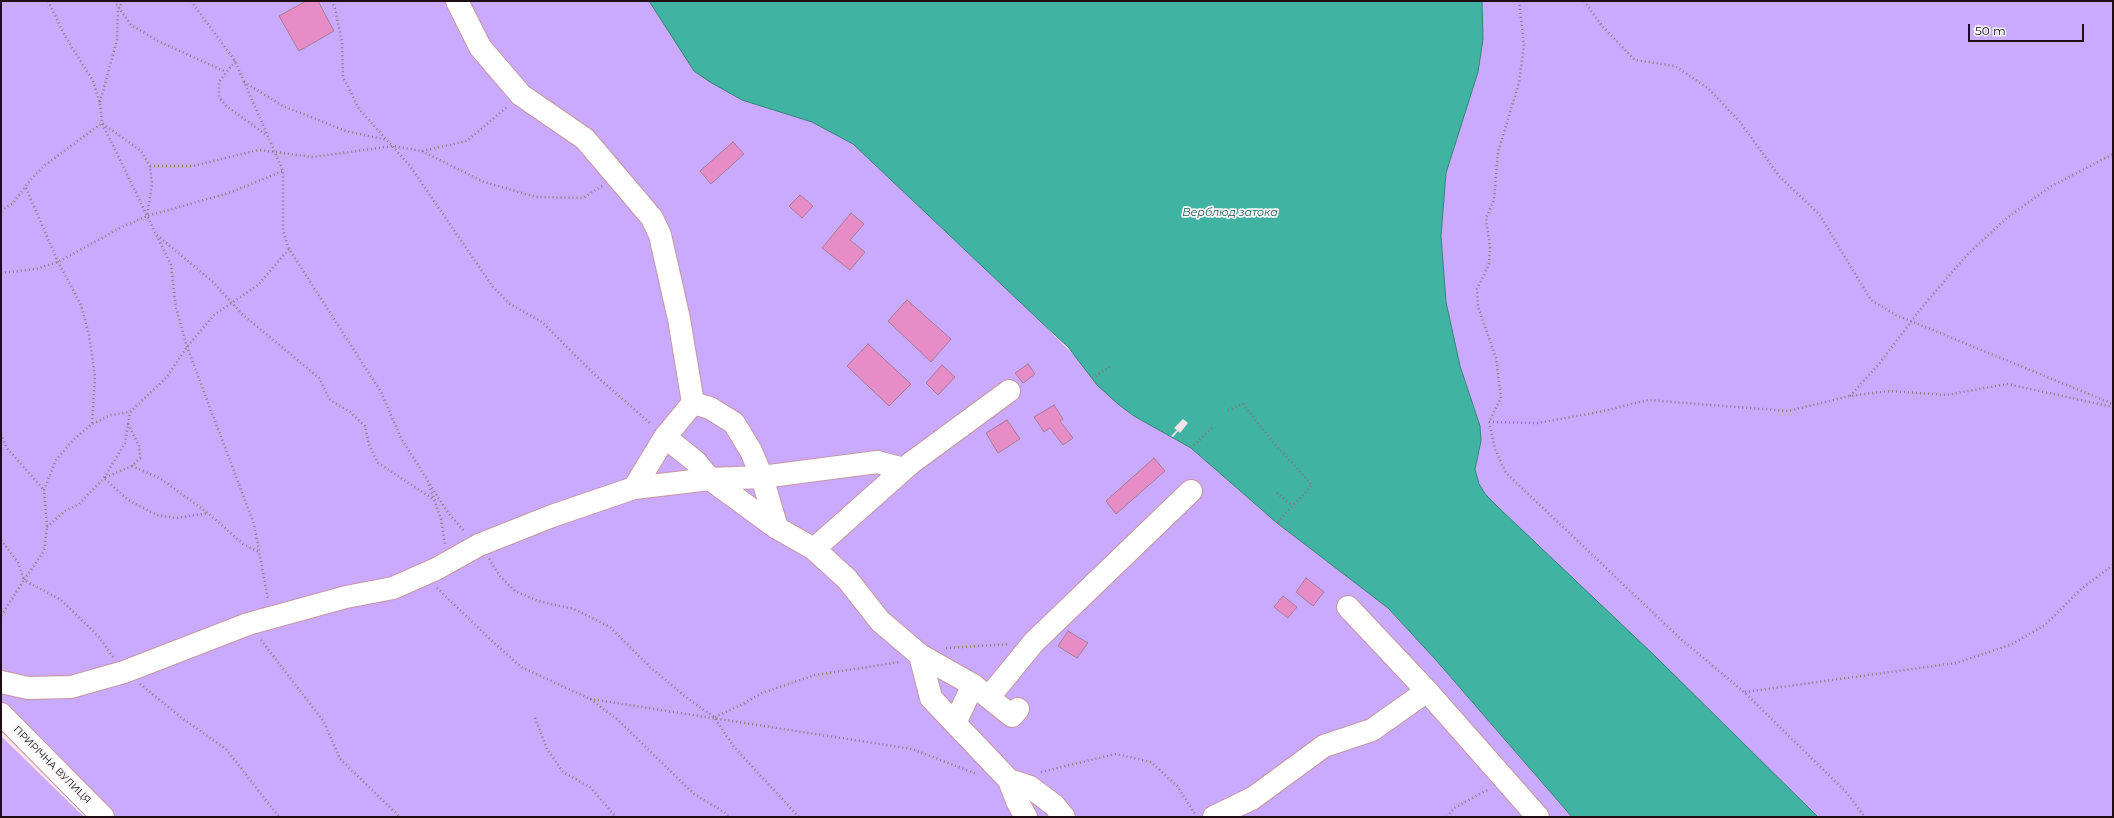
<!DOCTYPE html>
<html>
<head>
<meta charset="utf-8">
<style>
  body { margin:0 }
  #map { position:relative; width:2114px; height:818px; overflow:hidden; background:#f9e4e9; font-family:Montserrat,sans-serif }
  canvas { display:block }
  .frame { position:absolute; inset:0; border:2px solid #1e0d12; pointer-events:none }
  .scale { position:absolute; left:1968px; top:24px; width:116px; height:18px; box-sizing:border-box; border:2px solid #1e0d12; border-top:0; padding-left:5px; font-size:12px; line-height:14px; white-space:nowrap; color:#1e0d12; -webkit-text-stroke:3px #f7f7f7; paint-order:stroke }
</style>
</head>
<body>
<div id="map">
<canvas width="2114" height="818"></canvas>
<div class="frame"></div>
<div class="scale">50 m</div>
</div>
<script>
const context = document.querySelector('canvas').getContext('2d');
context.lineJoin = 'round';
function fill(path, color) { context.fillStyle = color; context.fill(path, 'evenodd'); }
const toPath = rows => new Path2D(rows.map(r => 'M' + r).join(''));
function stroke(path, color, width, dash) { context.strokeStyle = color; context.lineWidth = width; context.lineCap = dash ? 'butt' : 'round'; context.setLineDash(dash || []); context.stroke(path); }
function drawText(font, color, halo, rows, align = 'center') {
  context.font = font + ' Montserrat,sans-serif'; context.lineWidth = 3.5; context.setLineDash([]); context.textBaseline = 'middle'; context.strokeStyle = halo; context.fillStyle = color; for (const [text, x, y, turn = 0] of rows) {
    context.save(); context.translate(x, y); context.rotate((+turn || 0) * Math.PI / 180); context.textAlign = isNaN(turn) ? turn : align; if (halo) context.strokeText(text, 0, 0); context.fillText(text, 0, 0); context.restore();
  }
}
fill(toPath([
  [1,1,649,1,694,71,742,100,812,122,853,144,1040,321,1134,416,1191,448,1277,523,1388,608,1435,659,1572,817,114,817,1,704],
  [1482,1,2113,1,2113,817,1818,817,1486,495,1479,484,1475,469,1481,441,1480,426,1460,366,1446,302,1441,237,1446,173,1478,72,1483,39],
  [1,736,84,817,1,817]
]), '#caaaff');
const water = toPath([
  [649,1,1482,1,1483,39,1478,72,1446,173,1441,236,1446,302,1460,366,1480,426,1481,441,1475,469,1479,484,1486,495,1499,508,1655,656,1818,817,1572,817,1435,659,1388,608,1277,523,1191,448,1134,416,1118,404,1097,385,1068,347,1040,321,853,144,812,122,742,100,710,82,694,71,649,1]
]);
fill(water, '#41b3a2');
stroke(water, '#368177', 1);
fill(toPath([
  [1183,419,1188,423,1180,433,1178,431,1173,437,1171,436,1177,430,1174,428]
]), '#f9e4e9');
const building = toPath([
  [306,1,318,1,334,31,299,51,279,16,306,1],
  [733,142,744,154,711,184,700,171,733,142],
  [800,195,813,206,802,218,789,206,800,195],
  [851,213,864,224,850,240,865,252,850,270,822,248,851,213],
  [907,300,951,339,931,362,888,321,907,300],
  [868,344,911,384,889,406,847,366,868,344],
  [1028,364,1035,374,1023,383,1015,373,1028,364],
  [942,365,955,377,938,395,926,383,942,365],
  [1054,405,1063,419,1060,421,1073,438,1063,445,1050,428,1044,432,1034,417,1054,405],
  [1007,420,1020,439,998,453,986,433,1007,420],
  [1154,458,1165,471,1116,514,1106,501,1154,458],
  [1306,578,1324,592,1313,606,1296,592,1306,578],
  [1283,596,1297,607,1288,618,1274,607,1283,596],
  [1068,631,1088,643,1077,658,1058,646,1068,631]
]);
fill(building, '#e68cc7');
stroke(building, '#a57d96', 1);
const minor = toPath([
  [457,1,480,47,521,95,585,139,652,218,660,235,679,319,693,403,710,408,734,423,751,451,762,477,777,528],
  [665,437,695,461,710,479,762,477,877,462,904,469],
  [634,488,665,437,693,403],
  [814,549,911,463,1009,391],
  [1348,607,1427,691,1538,817],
  [920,655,931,698,1009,780,1030,787,1054,805,1064,817],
  [1,682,28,688,71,687,124,672,248,624,346,597,393,588,436,569,479,545,552,516,634,488,710,479,777,528,814,549,847,579,880,621,920,655,973,685,1012,716,1018,709],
  [989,697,1034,642,1191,491],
  [1,714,103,817],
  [955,723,973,685],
  [1009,780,1017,801,1026,817],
  [1214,817,1253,798,1324,746,1372,730,1427,691]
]);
stroke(minor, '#c797a3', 24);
stroke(toPath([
  [48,1,65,36,93,81,100,103,102,123,171,265,176,308,187,347,254,524,268,600],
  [114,1,131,25,158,41,226,72],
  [191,1,235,61,283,171,283,231,289,249,381,392,401,438,448,513,465,532],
  [331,1,335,8,342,43,343,77,359,109,410,166,493,287,510,304,542,322,594,374,651,424],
  [1519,1,1524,45,1519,83,1498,152,1494,200,1486,218,1490,248,1489,264,1477,289,1478,307,1496,358,1501,398,1489,422,1495,449,1506,473,1682,640,1744,692,1846,792,1865,817],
  [1584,1,1603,27,1635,60,1675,66,1708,88,1740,122,1779,176,1819,214,1871,300,1896,315,2113,404],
  [235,61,219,82,219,97,225,105,265,134],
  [244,82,283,106,346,131,387,140],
  [100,102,117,40,118,9,123,1],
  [422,151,484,182,536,197,583,198,602,186],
  [150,166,193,166,259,150,313,157,393,146,422,151,467,141,507,107],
  [26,188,58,262,81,305,89,335,95,377,92,424],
  [1,211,13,203,32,178,44,166,102,123,141,151,150,166,152,184,147,216],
  [157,235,213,282,242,314,319,378,330,400,350,412,365,426,369,445,378,463,436,501],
  [1,273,36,269,58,262,122,227,147,216,229,193,283,171],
  [1092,378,1111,366],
  [1850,396,1879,364,1923,306,1968,254,2008,217,2050,187,2113,154],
  [1228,410,1243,404,1273,442,1312,485,1277,523],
  [1489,422,1538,423,1599,412,1648,400,1788,411,1850,396,1890,391,1946,395,2007,384,2113,407],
  [128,424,139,446,140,458,132,466,104,478,128,500,157,515,177,518,208,513],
  [1,434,6,447,44,490],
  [1191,448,1212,428],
  [132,466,161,479,208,513,243,544,259,552],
  [429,485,441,519,445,544],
  [1277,493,1292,506],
  [47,527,65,511,79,504,104,478,125,443,130,412],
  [1,540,18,562,24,580,1,616],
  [489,559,500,576,515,591,538,601,574,609,610,627,650,667,687,698,714,717,734,747,799,817],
  [437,588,491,640,521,667,590,699,618,720,694,794,724,812,729,817],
  [261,640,324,722,340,759,400,817],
  [946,648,1009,644],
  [113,657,99,637,61,600,24,580,44,551,47,527,44,490,56,460,73,440,92,424,111,415,130,412,166,378,187,347,214,315,258,285,289,249],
  [140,684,182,718,226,749,279,817],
  [1745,692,1956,663,2010,645,2045,625,2081,589,2113,565],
  [590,699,912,749,977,774],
  [715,717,741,705,762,693,815,675,900,662],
  [535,718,547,749,563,772,590,787,616,817],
  [1041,772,1116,754,1151,762,1177,786,1196,815],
  [1447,817,1454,808,1489,789]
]), '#8b787d', 2.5, [1, 3]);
stroke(minor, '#fff', 22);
drawText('10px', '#1e0d12', '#f7f7f7', [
  ["ПРИРІЧНА ВУЛИЦЯ",52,765,45]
]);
drawText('italic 11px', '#1c5b51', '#f7f7f7', [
  ["Верблюд затока",1230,213]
]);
</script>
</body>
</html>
